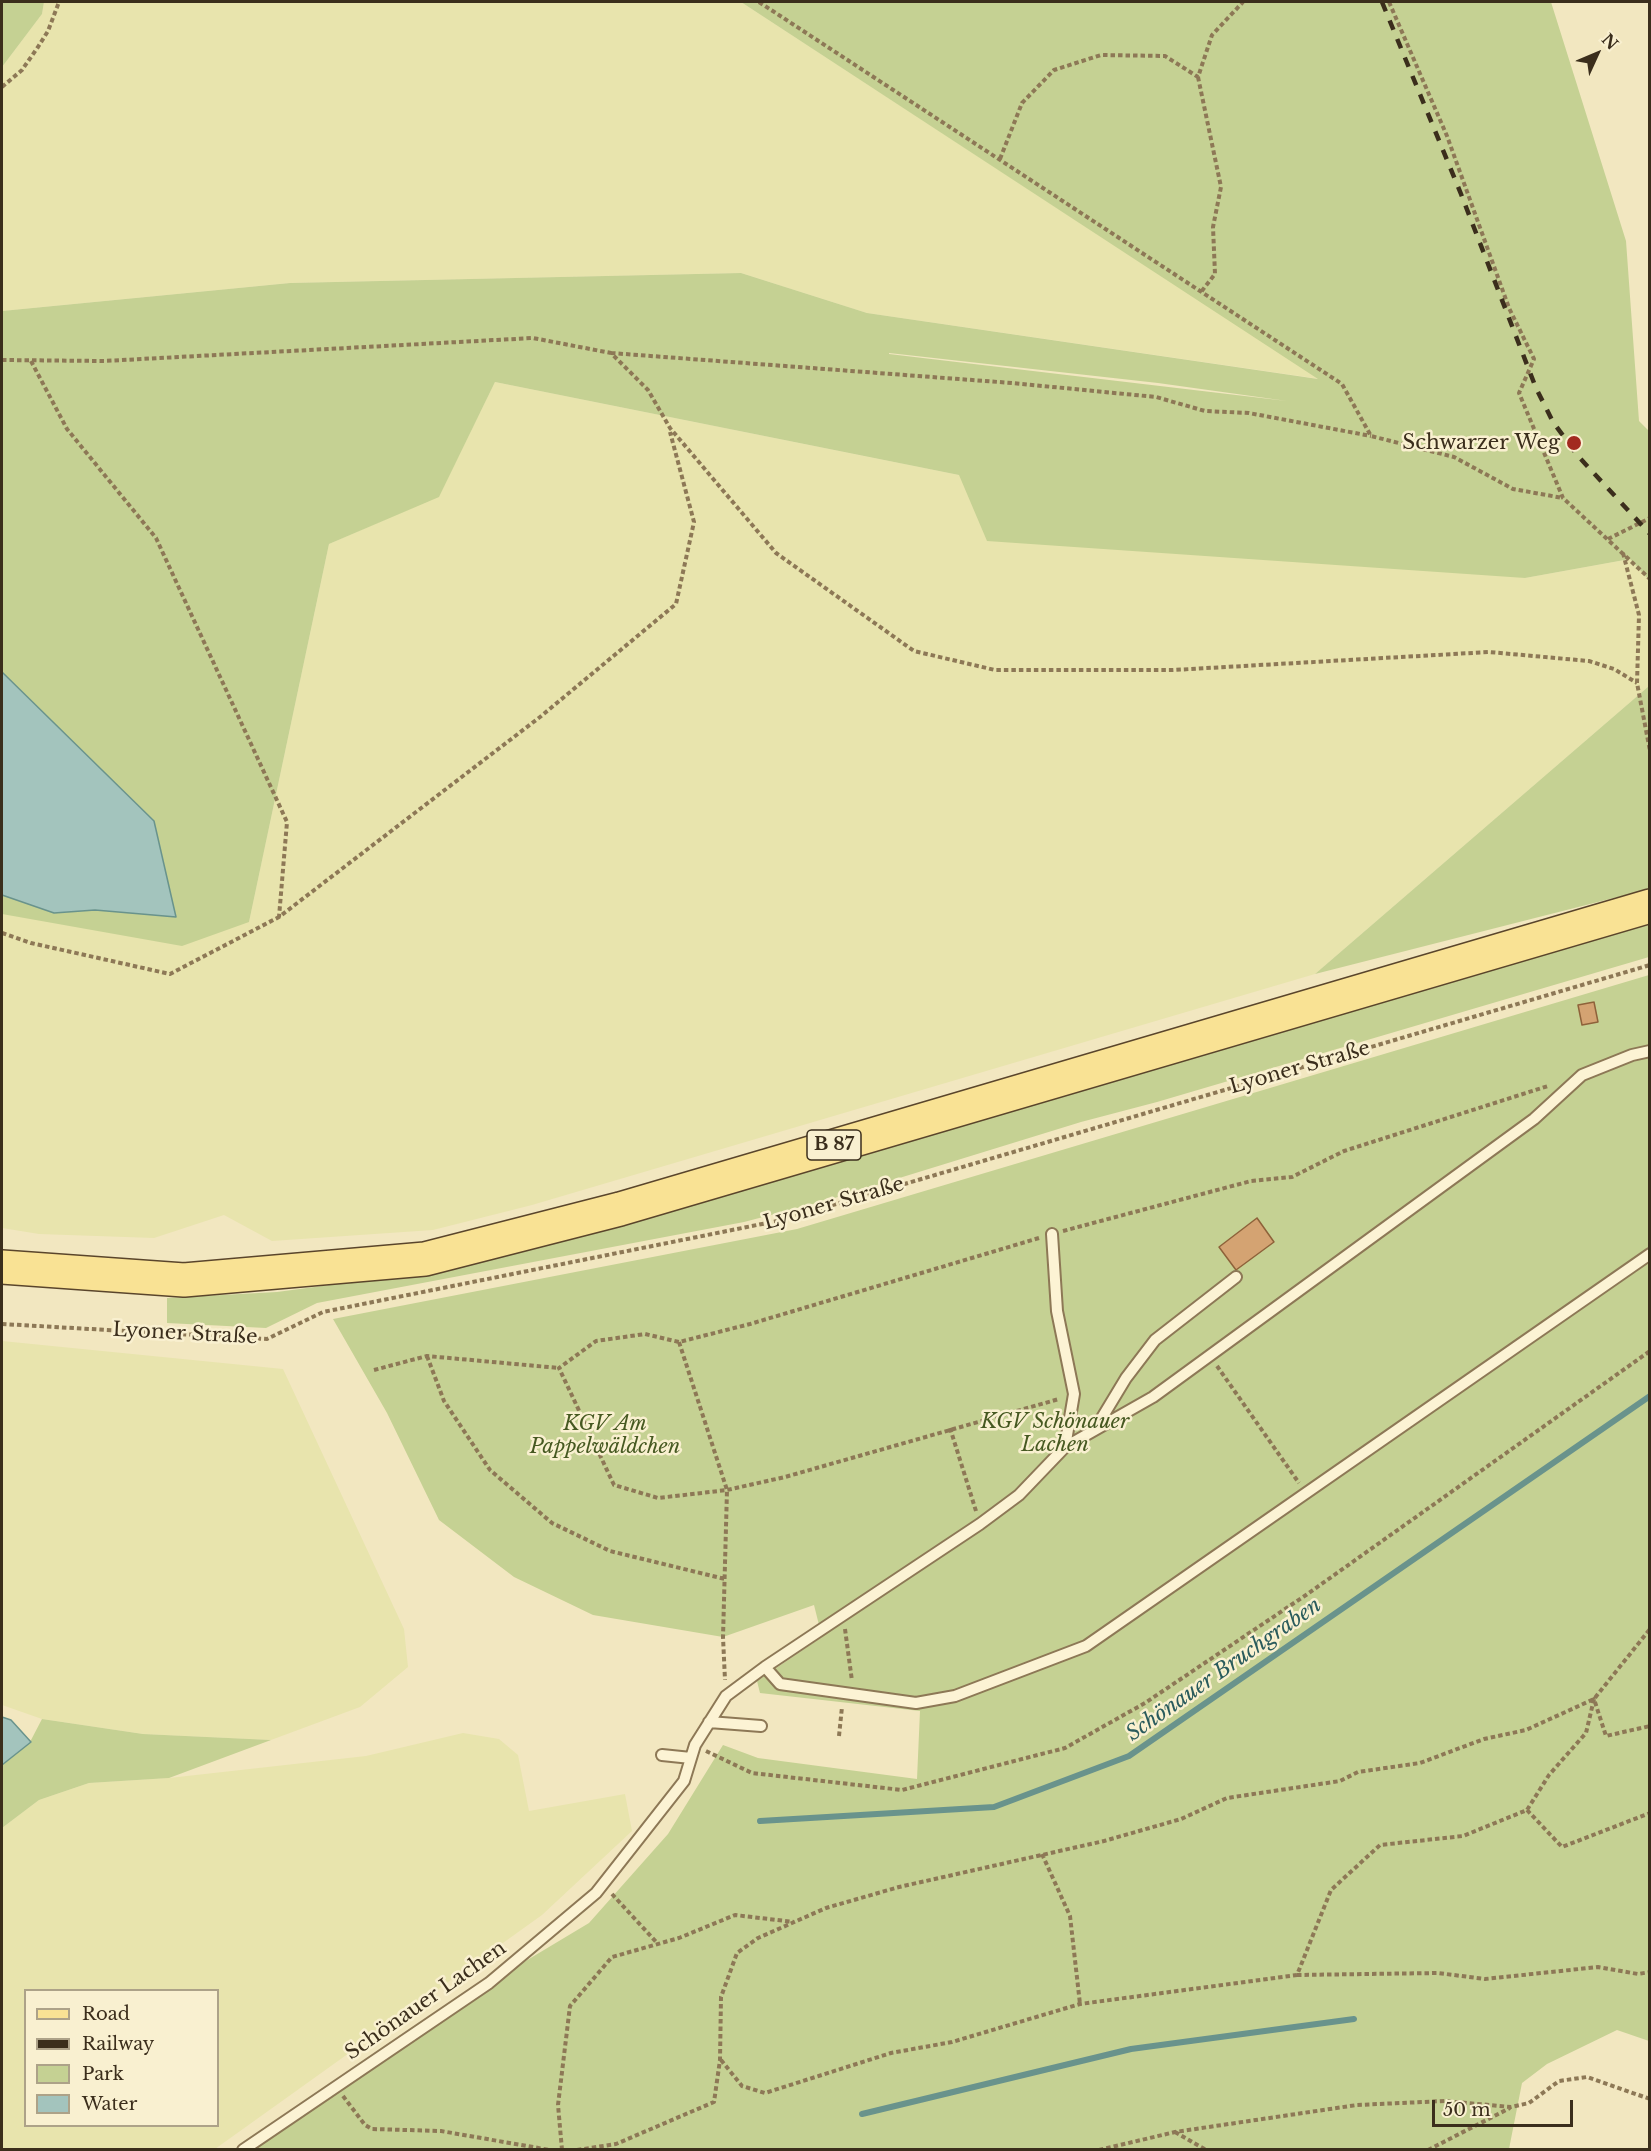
<!DOCTYPE html>
<html>
<head>
<meta charset="utf-8">
<style>
  body { margin:0 }
  #map { position:relative; width:1651px; height:2151px; overflow:hidden; background:#f2e7c0; font-family:"Libre Baskerville",serif }
  canvas { display:block }
  .frame { position:absolute; inset:0; border:3px solid #3b2e1c; pointer-events:none }
  .legend { position:absolute; left:24px; top:1989px; width:195px; height:138px; box-sizing:border-box; background:#f9f0d0; border:2px solid #ada288; margin:0; padding:8px 10px; list-style:none; font-size:18px; color:#3b2e1c }
  .legend li { display:flex; align-items:center; gap:12px; height:30px }
  .legend b { width:30px; border:2px solid #ada288 }
  .north { position:absolute; left:1567px; top:24px; width:60px; height:60px; -webkit-text-stroke:4px #f9f0d0; paint-order:stroke; rotate:46deg; font-size:16px; font-weight:700; line-height:24px; text-align:center; color:#3b2e1c }
  .north::after { content:''; display:block; margin:auto; width:21px; height:27px; background:#3b2e1c; clip-path:polygon(50% 0,100% 100%,50% 72%,0 100%) }
  .scale { position:absolute; left:1432px; top:2100px; width:141px; height:27px; box-sizing:border-box; border:3px solid #3b2e1c; border-top:0; padding-left:8px; font-size:18px; line-height:21px; white-space:nowrap; color:#3b2e1c; -webkit-text-stroke:4px #f9f0d0; paint-order:stroke }
</style>
</head>
<body>
<div id="map">
<canvas width="1651" height="2151"></canvas>
<div class="frame"></div>
<ul class="legend">
<li><b style="height:8px;background:#f9e294"></b>Road</li>
<li><b style="height:8px;background:#3b2e1c"></b>Railway</li>
<li><b style="height:16px;background:#c5d193"></b>Park</li>
<li><b style="height:16px;background:#a3c4bd"></b>Water</li>
</ul>
<div class="north">N</div>
<div class="scale">50 m</div>
</div>
<script>
const context = document.querySelector('canvas').getContext('2d');
context.lineJoin = 'round';
function fill(path, color) { context.fillStyle = color; context.fill(path, 'evenodd'); }
const toPath = rows => new Path2D(rows.map(r => 'M' + r).join(''));
function stroke(path, color, width, dash) { context.strokeStyle = color; context.lineWidth = width; context.lineCap = dash ? 'butt' : 'round'; context.setLineDash(dash || []); context.stroke(path); }
function drawText(font, color, halo, rows, align = 'center') {
  context.font = font + ' "Libre Baskerville",serif'; context.lineWidth = 5; context.setLineDash([]); context.textBaseline = 'middle'; context.strokeStyle = halo; context.fillStyle = color; for (const [text, x, y, turn = 0] of rows) {
    context.save(); context.translate(x, y); context.rotate((+turn || 0) * Math.PI / 180); context.textAlign = isNaN(turn) ? turn : align; if (halo) context.strokeText(text, 0, 0); context.fillText(text, 0, 0); context.restore();
  }
}
fill(toPath([
  [44,2,741,2,1320,379,867,313,741,273,290,283,2,311,2,67,42,14],
  [495,382,959,475,1525,578,1630,559,1649,580,1649,686,1315,974,532,1205,433,1230,272,1241,224,1215,154,1238,39,1234,2,1228,2,914,249,922,329,544,439,496],
  [2,1341,283,1369,404,1629,408,1667,360,1707,271,1740,143,1734,42,1719,2,1705],
  [463,1733,499,1739,518,1755,529,1811,625,1794,632,1831,542,1915,215,2149,2,2150,2,1828,39,1800,89,1783,169,1778,366,1756],
  [26,1990,218,1990,218,2126,26,2126]
]), '#e8e4ad');
fill(toPath([
  [2,2,44,2,42,14,2,67],
  [741,2,1551,2,1626,241,1639,421,1649,431,1649,580,1630,559,1525,578,987,541,959,475,495,382,439,497,329,544,249,922,182,946,2,914,2,895,54,913,95,910,175,916,154,821,2,672,2,311,290,283,741,273,867,313,1318,379],
  [889,353,1158,383,1287,401,889,354],
  [1649,686,1649,889,1315,974],
  [1649,920,1649,957,1157,1102,1081,1122,828,1200,744,1222,317,1303,266,1328,167,1323,167,1298,277,1292,367,1280],
  [1649,975,1649,2041,1617,2030,1547,2064,1522,2083,1509,2149,251,2150,489,1983,589,1923,668,1834,723,1745,758,1758,917,1779,920,1711,760,1693,757,1681,822,1637,814,1605,723,1637,593,1615,514,1577,439,1520,387,1413,333,1319,797,1229],
  [42,1719,143,1734,271,1740,169,1778,89,1783,39,1800,2,1828,2,1765,30,1742]
]), '#c5d193');
const water = toPath([
  [2,672,154,821,176,917,95,910,54,913,2,895,2,672],
  [2,1717,11,1720,31,1742,2,1765,2,1717]
]);
fill(water, '#a3c4bd');
stroke(water, '#69938c', 1.5);
stroke(toPath([
  [760,1821,994,1807,1129,1756,1650,1396],
  [862,2114,1131,2049,1354,2019]
]), '#69938c', 6);
const building = toPath([
  [1594,1002,1598,1022,1582,1025,1578,1005,1594,1002],
  [1257,1218,1274,1242,1236,1270,1219,1247,1257,1218]
]);
fill(building, '#d4a372');
stroke(building, '#8e623a', 1.5);
const lane = toPath([
  [1052,1234,1057,1311,1074,1394,1065,1447],
  [1097,1426,1126,1378,1155,1340,1236,1277],
  [765,1667,780,1684,916,1703,955,1696,1086,1646,1650,1254],
  [709,1722,761,1726],
  [662,1755,691,1758],
  [243,2150,489,1983,596,1893,684,1781,695,1745,726,1696,765,1667,980,1524,1019,1495,1065,1447,1153,1397,1534,1119,1582,1075,1632,1055,1650,1051]
]);
const primary = toPath([
  [2,1267,184,1280,425,1259,620,1209,1650,906]
]);
stroke(lane, '#8d7856', 14);
stroke(primary, '#5a452b', 36);
stroke(toPath([
  [759,2,1342,384,1371,436,1454,457,1513,489,1563,498],
  [1389,2,1447,136,1509,308,1534,359,1519,393,1563,498,1650,579],
  [1198,77,1221,187,1213,227,1215,274,1201,292],
  [2,87,22,70,38,47,48,31,59,2],
  [1000,159,1022,103,1054,70,1101,55,1165,56,1198,77,1212,35,1243,2],
  [611,353,1012,383,1156,397,1205,411,1249,413,1371,436],
  [2,360,104,361,533,338,611,353,648,390,670,428,776,553,914,651,995,670,1173,670,1489,652,1589,661,1614,669,1637,683],
  [31,361,67,429,156,538,287,822,279,917],
  [1608,539,1650,518],
  [1623,553,1639,615,1637,683,1650,751],
  [2,933,31,943,170,974,279,917,540,717,676,604,694,522,670,432],
  [1063,1231,1251,1181,1292,1177,1344,1151,1548,1086],
  [1039,1238,750,1324,679,1342,645,1334,596,1341,559,1368,614,1485,658,1498,727,1490,785,1477,1059,1399],
  [2,1324,267,1339,323,1312,782,1220,1650,965],
  [679,1342,727,1490,723,1637,725,1680],
  [427,1356,444,1401,490,1470,552,1523,610,1551,725,1579],
  [1217,1366,1299,1483],
  [374,1370,427,1356,559,1368],
  [950,1428,976,1511],
  [845,1629,852,1681],
  [839,1736,842,1707],
  [706,1751,752,1773,902,1790,1065,1748,1145,1703,1306,1595,1650,1351],
  [1527,1810,1562,1847,1650,1813],
  [1042,1854,1070,1916,1080,2004],
  [612,1894,658,1944],
  [1297,1975,1438,1973,1485,1979,1598,1967,1638,1974,1650,1972],
  [721,2060,742,2086,765,2093,891,2053,952,2042,1080,2004,1297,1975,1331,1890,1380,1845,1463,1836,1527,1810,1549,1775,1586,1733,1594,1699,1606,1736,1650,1726],
  [343,2096,365,2125,372,2129,441,2131,550,2150],
  [1175,2132,1206,2150],
  [562,2150,558,2105,570,2006,612,1957,679,1938,735,1915,794,1922],
  [577,2150,616,2144,714,2102,720,2060,721,1997,737,1953,758,1938,826,1908,899,1887,1104,1841,1181,1819,1227,1798,1340,1781,1358,1772,1420,1763,1484,1739,1526,1730,1594,1699,1650,1629],
  [1099,2150,1175,2132,1357,2105,1445,2101,1511,2107,1529,2103,1559,2081,1587,2077,1650,2099],
  [1428,2150,1510,2108]
]), '#8d7856', 4, [4.5, 3]);
stroke(lane, '#fcf3d4', 10);
stroke(primary, '#f9e294', 33);
stroke(toPath([
  [1382,2,1461,194,1536,388,1553,422,1578,456,1650,534]
]), '#3b2e1c', 4.5, [10, 10]);
for (const [x, y, r, color] of [
  [1574,443,8,"#a22a20"]
]) { const dot = new Path2D(); dot.arc(x, y, r, 0, 2 * Math.PI); context.fillStyle = color; context.fill(dot); stroke(dot, '#f9f0d0', 2); }
for (const [x, y, w] of [
  [834,1145,54]
]) { const box = new Path2D(); box.roundRect(x - w / 2, y - 15, w, 30, 4.5); context.fillStyle = '#f9f0d0'; context.fill(box); stroke(box, '#3b2e1c', 1.5); }
drawText('bold 18px', '#3b2e1c', null, [
  ["B 87",834,1145]
]);
drawText('20px', '#3b2e1c', '#f9f0d0', [
  ["Schwarzer Weg",1560,443]
], 'right');
drawText('20px', '#3b2e1c', '#f9f0d0', [
  ["Lyoner Straße",1300,1068,-16],
  ["Lyoner Straße",834,1204,-16],
  ["Lyoner Straße",185,1334,3],
  ["Schönauer Lachen",426,2001,-35]
]);
drawText('italic 20px', '#465921', '#f9f0d0', [
  ["KGV Schönauer",1055,1422],
  ["Lachen",1055,1445],
  ["KGV Am",605,1424],
  ["Pappelwäldchen",605,1447]
]);
drawText('italic 21px', '#2a5b5c', '#f9f0d0', [
  ["Schönauer Bruchgraben",1224,1670,-35]
]);
</script>
</body>
</html>
